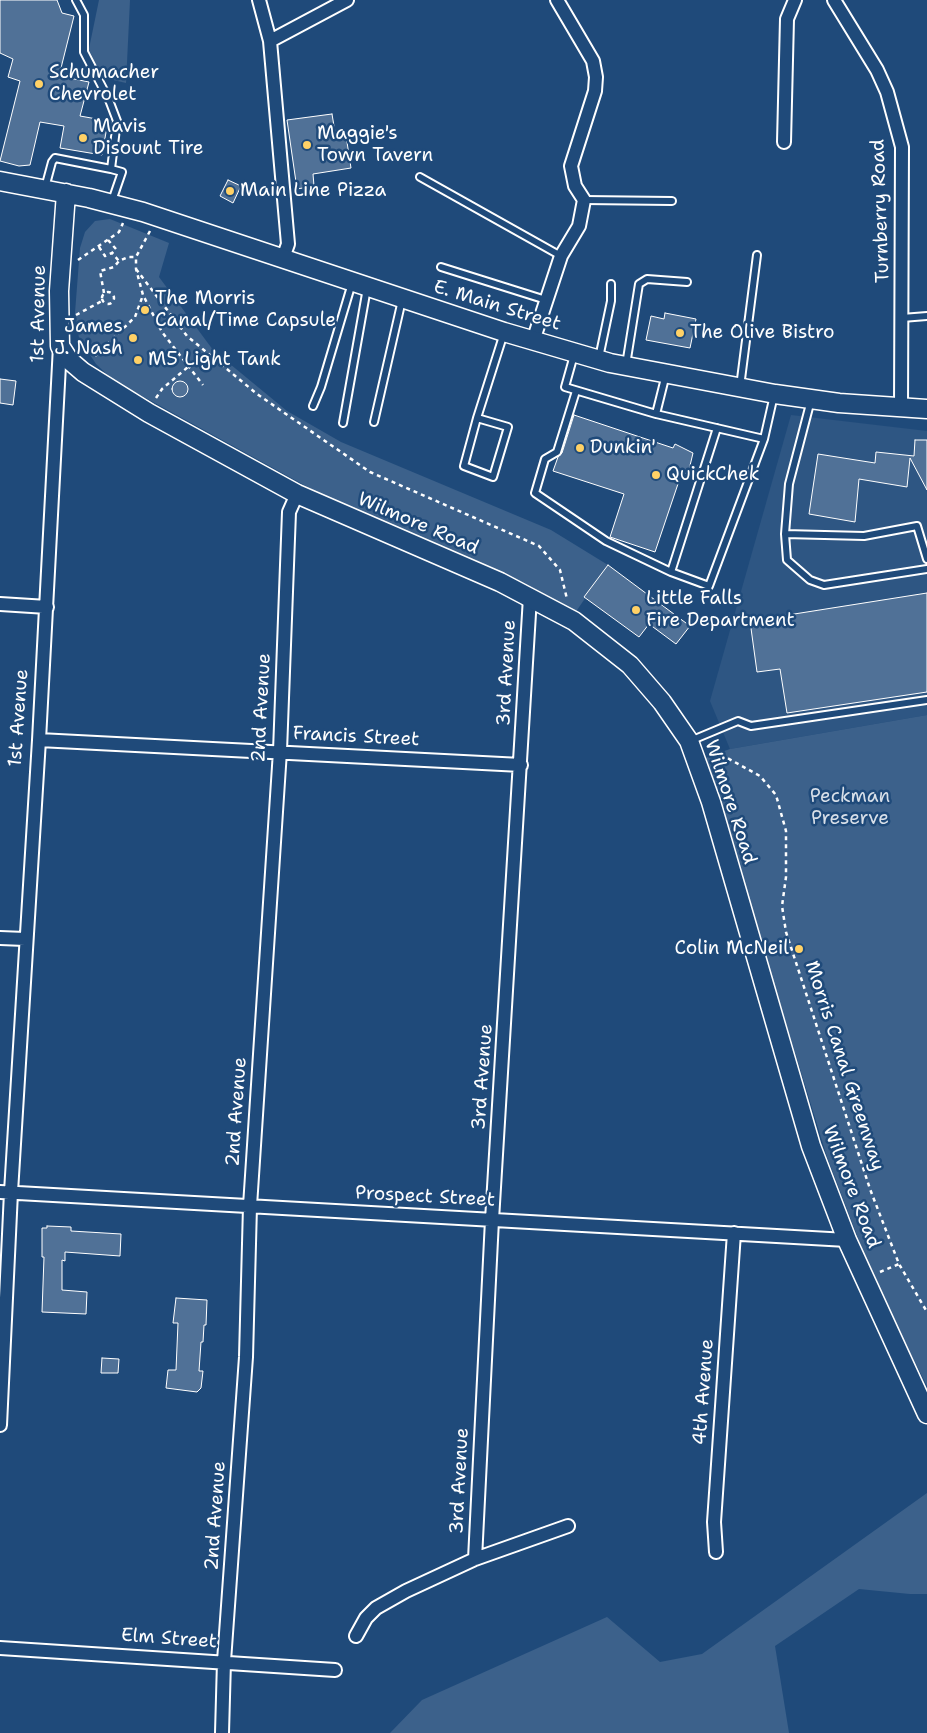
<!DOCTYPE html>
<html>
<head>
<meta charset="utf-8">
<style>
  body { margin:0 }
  canvas { display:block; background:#1f4a7a }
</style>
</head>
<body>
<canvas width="927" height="1733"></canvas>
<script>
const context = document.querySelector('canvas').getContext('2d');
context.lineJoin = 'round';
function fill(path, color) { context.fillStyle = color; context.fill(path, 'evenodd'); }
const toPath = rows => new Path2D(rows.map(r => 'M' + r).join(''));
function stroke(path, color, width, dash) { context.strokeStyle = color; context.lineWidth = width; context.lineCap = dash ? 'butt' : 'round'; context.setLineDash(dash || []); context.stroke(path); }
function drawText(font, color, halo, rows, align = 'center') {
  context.font = font + ' "Shantell Sans",sans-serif'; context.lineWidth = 5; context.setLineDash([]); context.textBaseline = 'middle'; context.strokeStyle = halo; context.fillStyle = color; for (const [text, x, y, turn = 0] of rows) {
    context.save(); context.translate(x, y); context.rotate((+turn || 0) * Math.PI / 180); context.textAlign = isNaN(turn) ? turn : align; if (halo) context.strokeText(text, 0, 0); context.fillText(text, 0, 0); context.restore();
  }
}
fill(toPath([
  [791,415,927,431,927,715,730,749,710,701]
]), '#2e5683');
fill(toPath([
  [99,0,130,0,126,83,84,73],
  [110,219,169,243,159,277,213,350,287,411,341,442,551,530,608,565,575,613,525,583,324,496,113,380,96,364,79,338,75,313,80,248,85,232,95,221],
  [927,715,927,1386,876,1285,827,1157,705,758,730,749],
  [927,1493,927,1594,910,1594,859,1589,775,1646,789,1733,390,1733,422,1700,607,1617,660,1662,702,1654]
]), '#3c618b');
const building = toPath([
  [0,0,57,0,62,13,74,16,59,76,89,82,80,116,108,121,102,155,60,148,64,126,40,122,30,165,19,166,0,161,20,81,8,77,13,59,0,53,0,0],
  [332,114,335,132,340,131,347,142,351,168,313,174,314,186,297,189,287,120,332,114],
  [228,180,241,186,233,203,220,196,228,180],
  [665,313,696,319,690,348,646,340,651,316,664,319,665,313],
  [0,379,16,381,13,405,0,403,0,379],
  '172 389a8 8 0 1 1 16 0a8 8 0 1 1-16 0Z',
  [574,415,673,448,675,444,693,453,688,474,682,472,655,552,610,537,624,494,553,471,558,457,562,453,574,415],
  [915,440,927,440,927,490,910,458,907,487,859,479,855,522,809,514,818,454,875,463,876,452,914,456,915,440],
  [608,565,690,626,676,644,649,624,639,637,584,597,608,565],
  [927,593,927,692,787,713,780,669,757,672,750,621,927,593],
  [47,1226,71,1227,71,1231,121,1234,120,1256,65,1252,65,1261,62,1260,62,1290,87,1292,86,1314,42,1312,44,1257,42,1257,42,1228,47,1228,47,1226],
  [176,1298,207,1300,206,1325,204,1325,203,1342,201,1342,199,1371,203,1371,201,1388,197,1392,166,1388,168,1370,176,1370,178,1323,173,1323,176,1298],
  [102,1358,119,1359,118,1373,101,1373,102,1358]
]);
fill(building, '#507197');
stroke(building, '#fff', 1);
const lane = toPath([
  [76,0,84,15,84,52,109,100,117,121,111,169,122,172,112,201],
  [420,177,561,256],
  [45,188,52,162,55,158,111,169],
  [584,200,672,201],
  [441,267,546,300],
  [902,318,927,316],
  [574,355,565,387,656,414],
  [599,358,611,301,611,284],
  [626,365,639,284,647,279,687,282],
  [666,374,656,414,764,439,774,395],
  [740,387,757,255],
  [576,391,557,452,545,459,535,493,606,541,671,572,709,586,764,439],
  [811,400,789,484,785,534,787,560,810,580,824,585,927,569],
  [313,406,321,387,352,283],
  [477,418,508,427,493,477,464,466,477,418,504,333],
  [374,422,402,300],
  [343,423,367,288],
  [785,534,864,536,917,526,927,559],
  [671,572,717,428],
  [690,741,738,721,751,726,927,700]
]);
const street = toPath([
  [259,0,270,41,288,244,283,258],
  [834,0,877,70,887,92,902,147,901,407],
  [270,41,347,0],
  [784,142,787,19,795,0],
  [533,341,561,256,579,226,584,200,575,186,571,166,595,91,596,77,593,61,557,0],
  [0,604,47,607],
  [39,740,521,765],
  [0,938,25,939],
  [0,1192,847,1240],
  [0,1425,11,1192,39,740,60,346],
  [716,1552,714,1522,734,1233],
  [475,1559,492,1220,530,597],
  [356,1636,366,1618,376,1608,406,1591,475,1559,568,1526],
  [0,1648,335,1670],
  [222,1733,224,1661,246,1357,250,1206,280,751,289,512,297,494]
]);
const secondary = toPath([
  [0,181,89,198,143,212,504,332,610,363,775,394,839,403,927,409],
  [66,193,59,291,60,346,69,360,83,372,149,413,297,494,500,582,574,621,630,665,662,702,689,741,711,802,811,1146,847,1240,927,1414]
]);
stroke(lane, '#fff', 10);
stroke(street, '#fff', 16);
stroke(secondary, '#fff', 21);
stroke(toPath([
  [150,231,136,257,136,269,143,295,162,332,203,385],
  [108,240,116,249,112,253],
  [99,247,105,256,112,253,119,261],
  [78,260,119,232,123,223],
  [136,269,187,336,257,394,370,472,539,546,560,570,567,599],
  '102 298a6 6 0 1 1 12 0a6 6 0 1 1-12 0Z',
  [104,293,100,271,114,267,119,261,128,257,136,257],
  [76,315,102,301],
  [95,356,135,317,143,295],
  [156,398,162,389,188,367],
  [709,744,720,754,760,776,776,795,786,831,786,877,782,906,786,932,870,1189,899,1264,927,1312],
  [880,1272,899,1264]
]), '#fff', 2.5, [4, 4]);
stroke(lane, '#1f4a7a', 6);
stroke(street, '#1f4a7a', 12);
stroke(secondary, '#1f4a7a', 18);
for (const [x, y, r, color] of [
  [39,84,5,"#ffd166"],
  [83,138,5,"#ffd166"],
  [307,145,5,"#ffd166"],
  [230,191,5,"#ffd166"],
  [145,310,5,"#ffd166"],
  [680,333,5,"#ffd166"],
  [133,338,5,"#ffd166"],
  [138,360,5,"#ffd166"],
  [580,448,5,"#ffd166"],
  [656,475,5,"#ffd166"],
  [636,610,5,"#ffd166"],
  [799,949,5,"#ffd166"]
]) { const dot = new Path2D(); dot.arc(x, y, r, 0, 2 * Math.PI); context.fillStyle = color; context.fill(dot); stroke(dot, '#1f4a7a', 2); }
drawText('19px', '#fff', '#1f4a7a', [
  ["Schumacher",49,73],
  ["Chevrolet",49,95],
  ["Mavis",93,127],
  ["Disount Tire",93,149],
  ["Maggie's",317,134],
  ["Town Tavern",317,156],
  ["Main Line Pizza",240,191],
  ["The Morris",155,299],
  ["Canal/Time Capsule",155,321],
  ["James",123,327,"right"],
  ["J. Nash",123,349,"right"],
  ["The Olive Bistro",690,333],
  ["M5 Light Tank",148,360],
  ["Dunkin'",590,448],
  ["QuickChek",666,475],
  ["Little Falls",646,599],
  ["Fire Department",646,621],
  ["Colin McNeil",789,949,"right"]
], 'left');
drawText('19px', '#fff', '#1f4a7a', [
  ["Turnberry Road",881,211,-92],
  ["E. Main Street",497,306,17],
  ["1st Avenue",39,314,-89],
  ["Wilmore Road",418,524,23],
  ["3rd Avenue",507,673,-87],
  ["2nd Avenue",262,708,-87],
  ["1st Avenue",19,718,-86],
  ["Francis Street",356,737,3],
  ["Wilmore Road",730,802,72],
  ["Morris Canal Greenway",844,1066,72],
  ["3rd Avenue",483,1077,-86],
  ["2nd Avenue",237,1112,-86],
  ["Wilmore Road",851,1187,69],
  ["Prospect Street",425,1197,3],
  ["4th Avenue",704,1392,-86],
  ["3rd Avenue",460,1481,-87],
  ["2nd Avenue",216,1516,-86],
  ["Elm Street",169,1639,4]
]);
drawText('19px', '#d8dfe8', '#1f4a7a', [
  ["Peckman",850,797],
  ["Preserve",850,819]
]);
</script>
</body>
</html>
